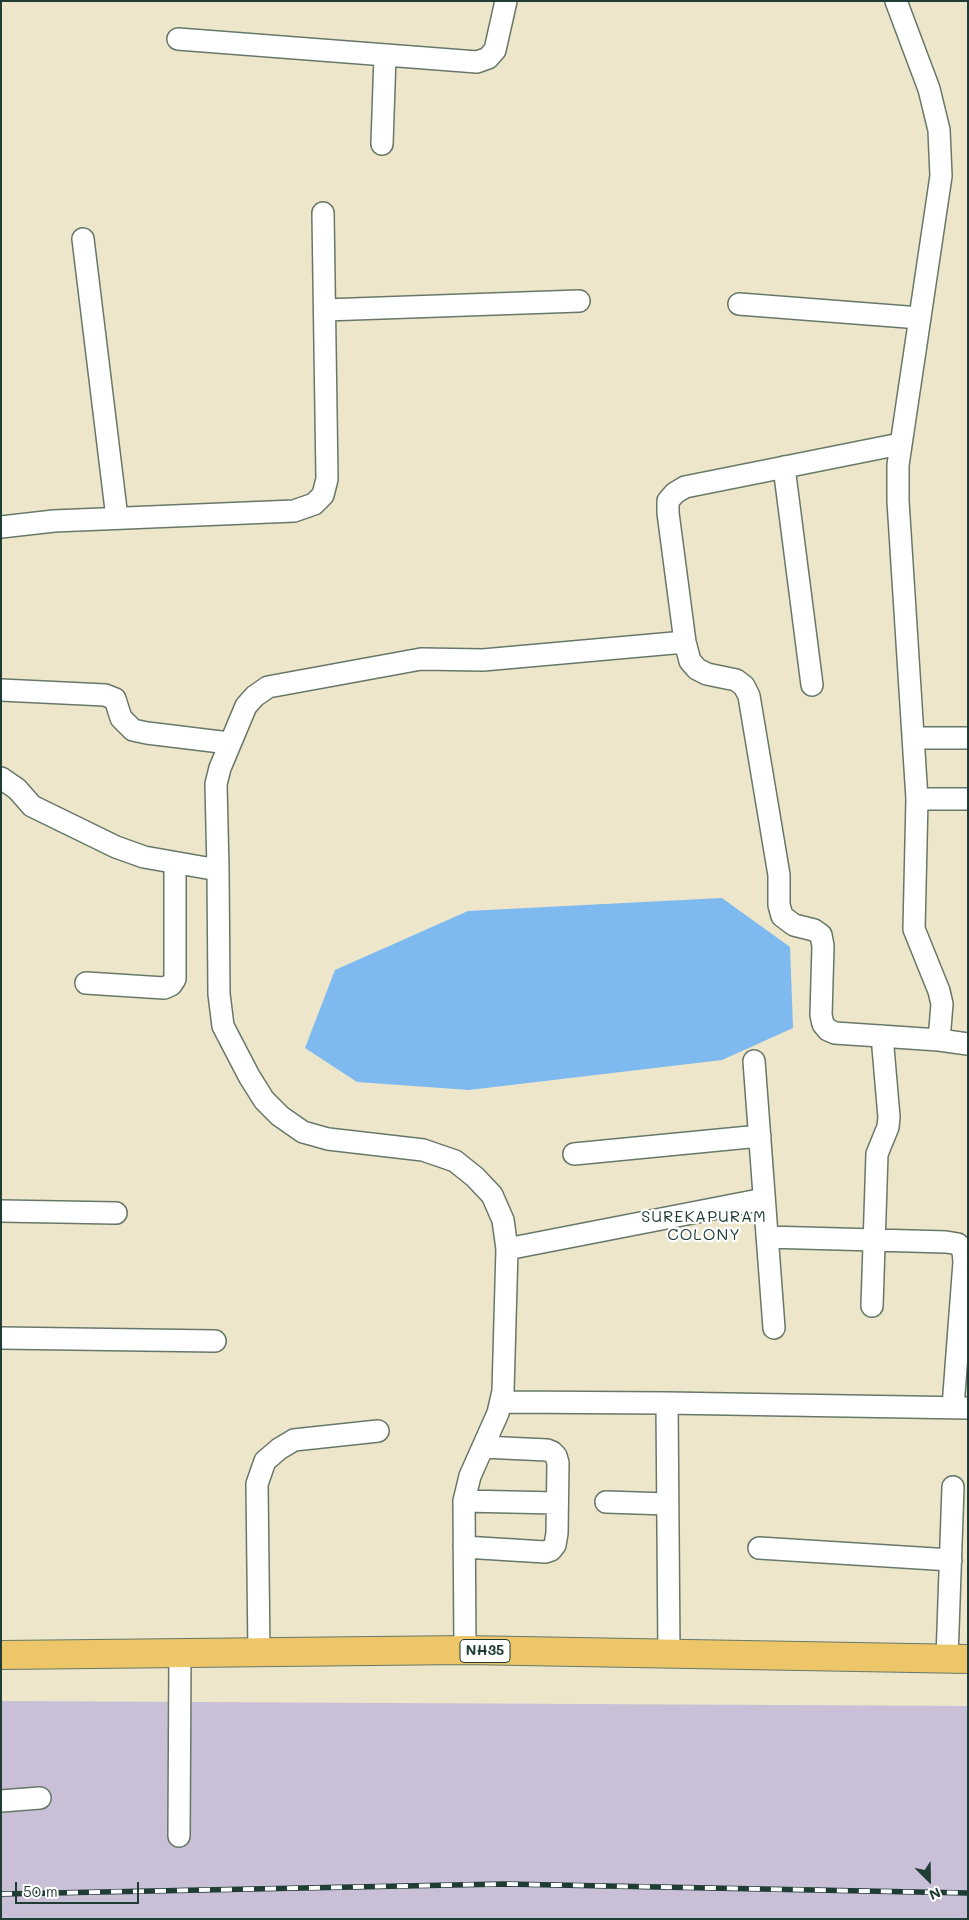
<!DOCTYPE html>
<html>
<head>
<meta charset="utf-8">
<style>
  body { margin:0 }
  #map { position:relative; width:969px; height:1920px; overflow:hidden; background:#ede6ca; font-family:Mali,sans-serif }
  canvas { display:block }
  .frame { position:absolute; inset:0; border:2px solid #1f3d34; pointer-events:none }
  .north { position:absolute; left:904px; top:1855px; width:50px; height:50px; -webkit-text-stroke:4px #fff; paint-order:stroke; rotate:157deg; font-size:14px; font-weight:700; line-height:20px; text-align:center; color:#1f3d34 }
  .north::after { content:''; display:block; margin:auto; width:18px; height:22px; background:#1f3d34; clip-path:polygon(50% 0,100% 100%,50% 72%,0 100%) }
  .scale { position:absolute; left:15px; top:1882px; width:124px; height:22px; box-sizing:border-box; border:2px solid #1f3d34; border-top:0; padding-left:6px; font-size:15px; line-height:18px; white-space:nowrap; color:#1f3d34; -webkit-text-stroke:4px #fff; paint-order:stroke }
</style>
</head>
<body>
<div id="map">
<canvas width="969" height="1920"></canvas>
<div class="frame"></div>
<div class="north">N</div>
<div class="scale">50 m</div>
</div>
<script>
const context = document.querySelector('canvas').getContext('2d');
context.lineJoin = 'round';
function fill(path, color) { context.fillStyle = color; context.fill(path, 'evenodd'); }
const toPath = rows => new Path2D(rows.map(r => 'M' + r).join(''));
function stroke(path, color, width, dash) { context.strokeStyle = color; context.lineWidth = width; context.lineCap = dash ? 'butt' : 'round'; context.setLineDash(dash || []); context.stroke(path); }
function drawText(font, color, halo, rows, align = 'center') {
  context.font = font + ' Mali,sans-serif'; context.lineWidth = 4.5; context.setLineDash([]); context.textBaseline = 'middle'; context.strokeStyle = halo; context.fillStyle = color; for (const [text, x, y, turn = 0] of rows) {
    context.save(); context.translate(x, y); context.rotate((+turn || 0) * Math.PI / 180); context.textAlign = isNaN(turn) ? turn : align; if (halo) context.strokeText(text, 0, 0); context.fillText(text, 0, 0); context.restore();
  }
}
fill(toPath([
  [1,1701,968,1706,968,1919,1,1919]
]), '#c9bfd7');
fill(toPath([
  [722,898,790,947,793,1028,722,1060,469,1090,357,1082,305,1048,335,970,468,911]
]), '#7eb9f0');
const minor = toPath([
  [896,1,929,89,939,130,941,176,898,465,898,501,917,799,914,929,939,991,942,1004,939,1040],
  [178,39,477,62,488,58,495,50,506,1],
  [382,144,385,56],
  [83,239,117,518],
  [739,304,920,318],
  [325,310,579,301],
  [784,467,812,685],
  [1,527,54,521,294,511,314,504,323,495,327,479,323,213],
  [685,642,668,513,668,501,675,493,685,487,900,444],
  [1,690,105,695,115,699,121,718,133,730,147,733,229,743],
  [913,738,968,738],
  [1,778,17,789,32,806,116,847,144,857,218,870,219,994,223,1026,249,1076,264,1100,280,1116,303,1132,328,1139,423,1150,455,1161,475,1177,492,1195,503,1220,507,1249,503,1391,498,1413,470,1476,464,1501,465,1650],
  [917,799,968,799],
  [218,870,216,784,220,768,246,706,255,696,268,687,421,659,483,660,685,642,690,661,697,669,707,674,736,680,744,686,749,696,779,875,779,905,782,916,794,925,814,930,821,935,823,946,821,1015,823,1024,828,1030,835,1033,939,1040,968,1044],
  [86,983,164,988,171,985,175,979,175,863],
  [754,1061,774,1328],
  [574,1154,760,1136],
  [1,1211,116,1213],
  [767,1237,946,1242,958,1244,963,1251,964,1262,953,1407],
  [507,1249,764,1199],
  [872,1306,877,1154,888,1127,889,1117,882,1036],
  [1,1338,215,1341],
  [501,1402,667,1403],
  [464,1501,557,1503],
  [606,1502,667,1504],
  [464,1547,545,1552,551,1550,555,1545,557,1533,558,1463,556,1456,552,1452,547,1450,483,1447],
  [759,1548,951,1560],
  [259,1653,257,1484,265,1461,279,1449,294,1440,378,1431],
  [669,1655,667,1403,968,1408],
  [947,1658,953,1487],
  [1,1801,40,1798],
  [179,1836,180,1653]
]);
const highway = toPath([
  [1,1655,465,1650,968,1659]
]);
stroke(minor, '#677868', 24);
stroke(highway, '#677868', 30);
stroke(minor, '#fff', 21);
stroke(highway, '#ecc669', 28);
const rail = toPath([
  [1,1894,504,1884,968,1893]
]);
stroke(rail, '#1f3d34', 5.5);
stroke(rail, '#fff', 4, [11]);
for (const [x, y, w] of [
  [485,1651,50]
]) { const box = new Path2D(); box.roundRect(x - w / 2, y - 11.5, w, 23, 4); context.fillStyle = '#fff'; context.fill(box); stroke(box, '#1f3d34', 1); }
drawText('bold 14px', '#1f3d34', null, [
  ["NH35",485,1651]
]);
context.letterSpacing = '1px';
drawText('16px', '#1f3d34', '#fff', [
  ["SUREKAPURAM",704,1217],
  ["COLONY",704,1235]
]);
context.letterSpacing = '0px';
</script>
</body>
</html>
